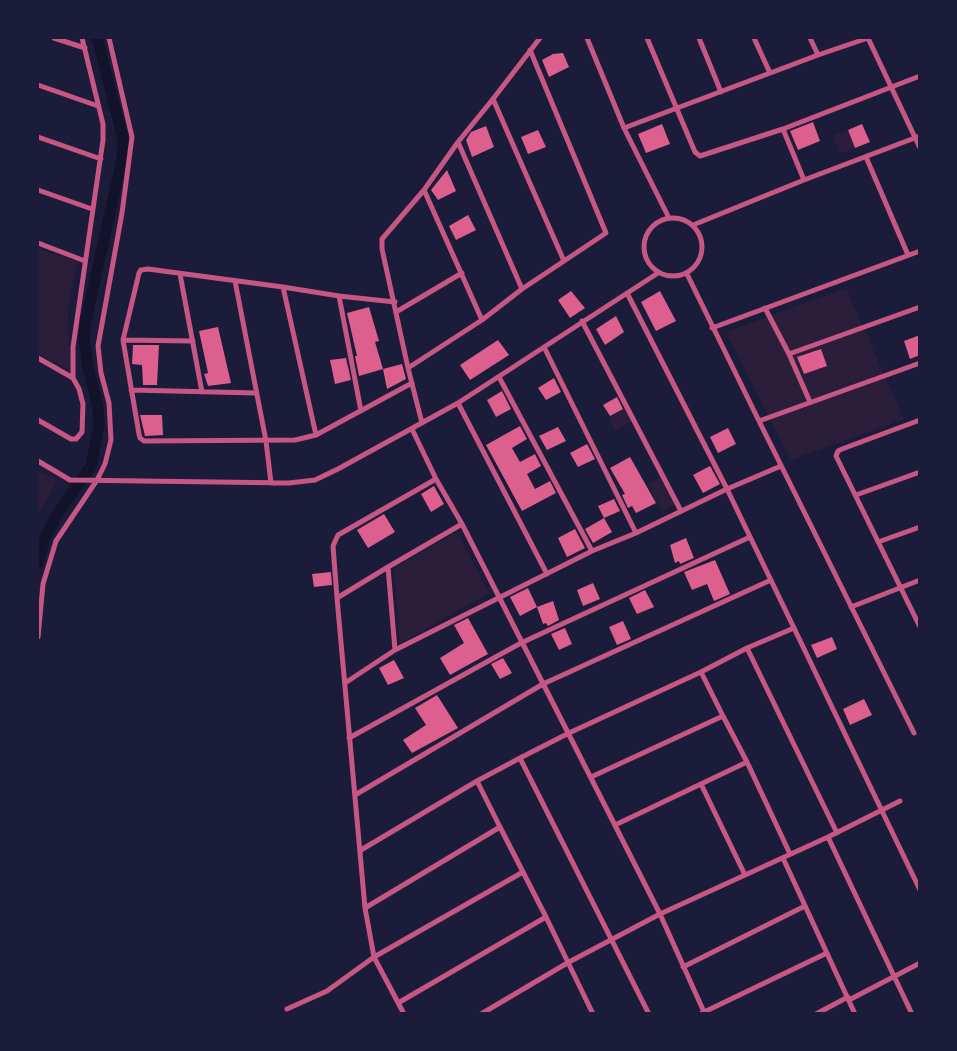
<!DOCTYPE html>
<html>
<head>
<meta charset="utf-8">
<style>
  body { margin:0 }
  #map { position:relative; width:957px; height:1051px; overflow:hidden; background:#1b1b3a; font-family:"IBM Plex Serif",serif }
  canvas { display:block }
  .frame { position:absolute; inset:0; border:39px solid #1b1b3a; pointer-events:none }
</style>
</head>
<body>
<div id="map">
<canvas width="957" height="1051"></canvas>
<div class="frame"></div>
</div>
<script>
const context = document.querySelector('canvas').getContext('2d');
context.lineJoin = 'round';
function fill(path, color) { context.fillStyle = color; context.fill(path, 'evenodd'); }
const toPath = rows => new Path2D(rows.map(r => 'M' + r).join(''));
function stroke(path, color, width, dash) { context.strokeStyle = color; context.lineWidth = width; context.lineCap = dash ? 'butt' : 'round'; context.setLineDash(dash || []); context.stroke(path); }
fill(toPath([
  [848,130,855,148,840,153,833,135],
  [38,249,77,261,68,310,70,370,38,353],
  [846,288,904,419,791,460,726,332],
  [625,408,632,421,615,431,608,418],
  [38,471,58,480,38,515],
  [660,477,675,505,662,511,647,484],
  [457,532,489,593,400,644,394,568]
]), '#2a1e3b');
stroke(toPath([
  [38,564,44,540,56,516,91,466,99,426,98,407,88,367,84,338,86,320,122,159,123,139,97,38]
]), '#12122b', 11);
fill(toPath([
  [563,53,569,67,549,77,542,60,553,54],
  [813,122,820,141,798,150,790,131],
  [662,124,670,144,646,153,638,134],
  [862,124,870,142,855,148,848,130],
  [486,126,494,147,472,157,466,140,471,132],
  [538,130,546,147,528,154,521,137],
  [447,170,456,191,438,200,431,190],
  [468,215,476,230,456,240,449,226],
  [571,291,585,308,570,318,558,300],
  [660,291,676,321,656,331,641,302],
  [369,307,379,341,375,342,383,369,359,376,355,356,357,356,347,313],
  [616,316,624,332,605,345,596,329],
  [218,327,231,383,208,386,204,374,208,373,199,331],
  [920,335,920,355,910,359,904,341],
  [498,340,509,355,470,380,460,365],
  [133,345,159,345,157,385,143,385,142,365,132,364],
  [821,349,827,366,804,374,797,357],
  [346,358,351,380,335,384,330,360],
  [402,364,406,379,387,389,383,369],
  [554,378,561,392,546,400,538,388],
  [502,391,511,409,496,417,487,400],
  [617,397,623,409,610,416,603,405],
  [140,415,162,415,163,435,145,436],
  [520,426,527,439,512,448,520,462,535,454,541,466,527,474,535,489,550,481,556,493,522,511,486,445],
  [558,427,566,441,547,450,539,436],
  [728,428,736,444,718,453,710,437],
  [587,444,595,459,578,467,570,453],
  [630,457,656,503,636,513,632,506,628,508,622,495,625,494,610,468],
  [710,466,720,484,703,493,693,475],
  [434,486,444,504,431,512,421,494],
  [614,499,620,511,604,518,598,506],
  [384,514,395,532,368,548,357,530],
  [604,518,612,532,593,543,585,529],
  [575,529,585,548,567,557,558,538],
  [686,538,694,558,680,564,679,561,675,563,670,545],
  [715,560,730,594,714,601,707,584,692,590,684,572],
  [331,572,332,585,314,587,312,574],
  [593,583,600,599,583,606,577,590],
  [528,588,537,607,520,616,510,597],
  [645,590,654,607,637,614,629,598],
  [553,601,559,620,548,626,546,623,543,624,537,607],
  [468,618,488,654,450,675,440,658,464,643,454,625],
  [623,621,631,639,617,645,609,627],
  [565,628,572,644,559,650,551,634],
  [832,637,837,649,817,658,811,645],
  [503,658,512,673,500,679,491,664],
  [394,660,404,678,388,685,379,668],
  [437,695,458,728,412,753,403,740,426,725,415,708],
  [864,699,872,715,850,725,843,709]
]), '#dd5f8e');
stroke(toPath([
  [54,38,85,48],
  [587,38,624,128,669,218],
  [647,38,695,152,700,156,783,129,920,76],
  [699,38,721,92],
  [754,38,770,73],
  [810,38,818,55],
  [868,38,920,148],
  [38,85,98,106],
  [493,99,564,261],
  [624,128,818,55,868,38],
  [783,129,804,180],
  [38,137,101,159],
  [458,142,522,289],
  [866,157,908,255],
  [38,190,92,209],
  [424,190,482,320],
  '644 247a29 29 0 1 1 58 0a29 29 0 1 1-58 0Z',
  [693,225,804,180,920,136],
  [38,243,85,261],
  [180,274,202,392],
  [687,274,759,421,920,363],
  [235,281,266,441,271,483],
  [283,287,316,435],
  [339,296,361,411],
  [395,302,339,296,283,287,148,269,141,270,139,273,123,340,139,434,140,438,144,441,295,440,316,435,412,383],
  [765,308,789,354,810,402],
  [396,312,462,273],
  [582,321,681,511],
  [712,328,920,251],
  [123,340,193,341],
  [544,347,636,533],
  [789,354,920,307],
  [38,358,73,378],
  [408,368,482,320,522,289,606,233,530,50],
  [499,377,592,551],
  [131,390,256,393],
  [458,403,547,574],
  [38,420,71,439,76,439,82,432,83,404,79,389,73,378,73,347,103,140,103,124,82,38],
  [920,420,842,449,838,451,836,456,920,627],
  [759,421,914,733],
  [422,423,408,368,382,249,382,239,424,190,458,142,493,99,540,38],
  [412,429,436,479,462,524,660,914,704,1012],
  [38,461,70,480,289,483,315,480,338,469,458,403,658,273],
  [856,495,920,472],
  [878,542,920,527],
  [388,567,462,524],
  [337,598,333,546,338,535,436,479],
  [851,607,920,580],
  [794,628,920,890],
  [38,637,43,584,56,541,97,480,105,464,111,440,109,403,101,373,98,346,122,213,132,137,109,38],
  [747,648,837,833],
  [395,650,388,567,337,598,365,908,374,957,404,1014],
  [701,672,723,716],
  [345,683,395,650,592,551,636,533,727,489,781,466],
  [349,738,521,643,750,537],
  [520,758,569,733,701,672,747,648,794,628,727,489,627,293],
  [747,762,790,854],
  [591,777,723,716,747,762,615,825],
  [477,781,520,758,649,1014],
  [701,784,745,875],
  [355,795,543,684,771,580],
  [828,837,912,1014],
  [361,850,477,781,500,827],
  [783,858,855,1014],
  [365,908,500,827,523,872],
  [683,967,805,906],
  [849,1000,920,963],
  [398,1003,546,917,593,1014],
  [287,1009,327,991,374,957,523,872,546,917],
  [702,1013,827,953],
  [481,1014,569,962,660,914,828,837,900,801],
  [816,1014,848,997]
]), '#c65784', 5);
</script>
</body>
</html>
